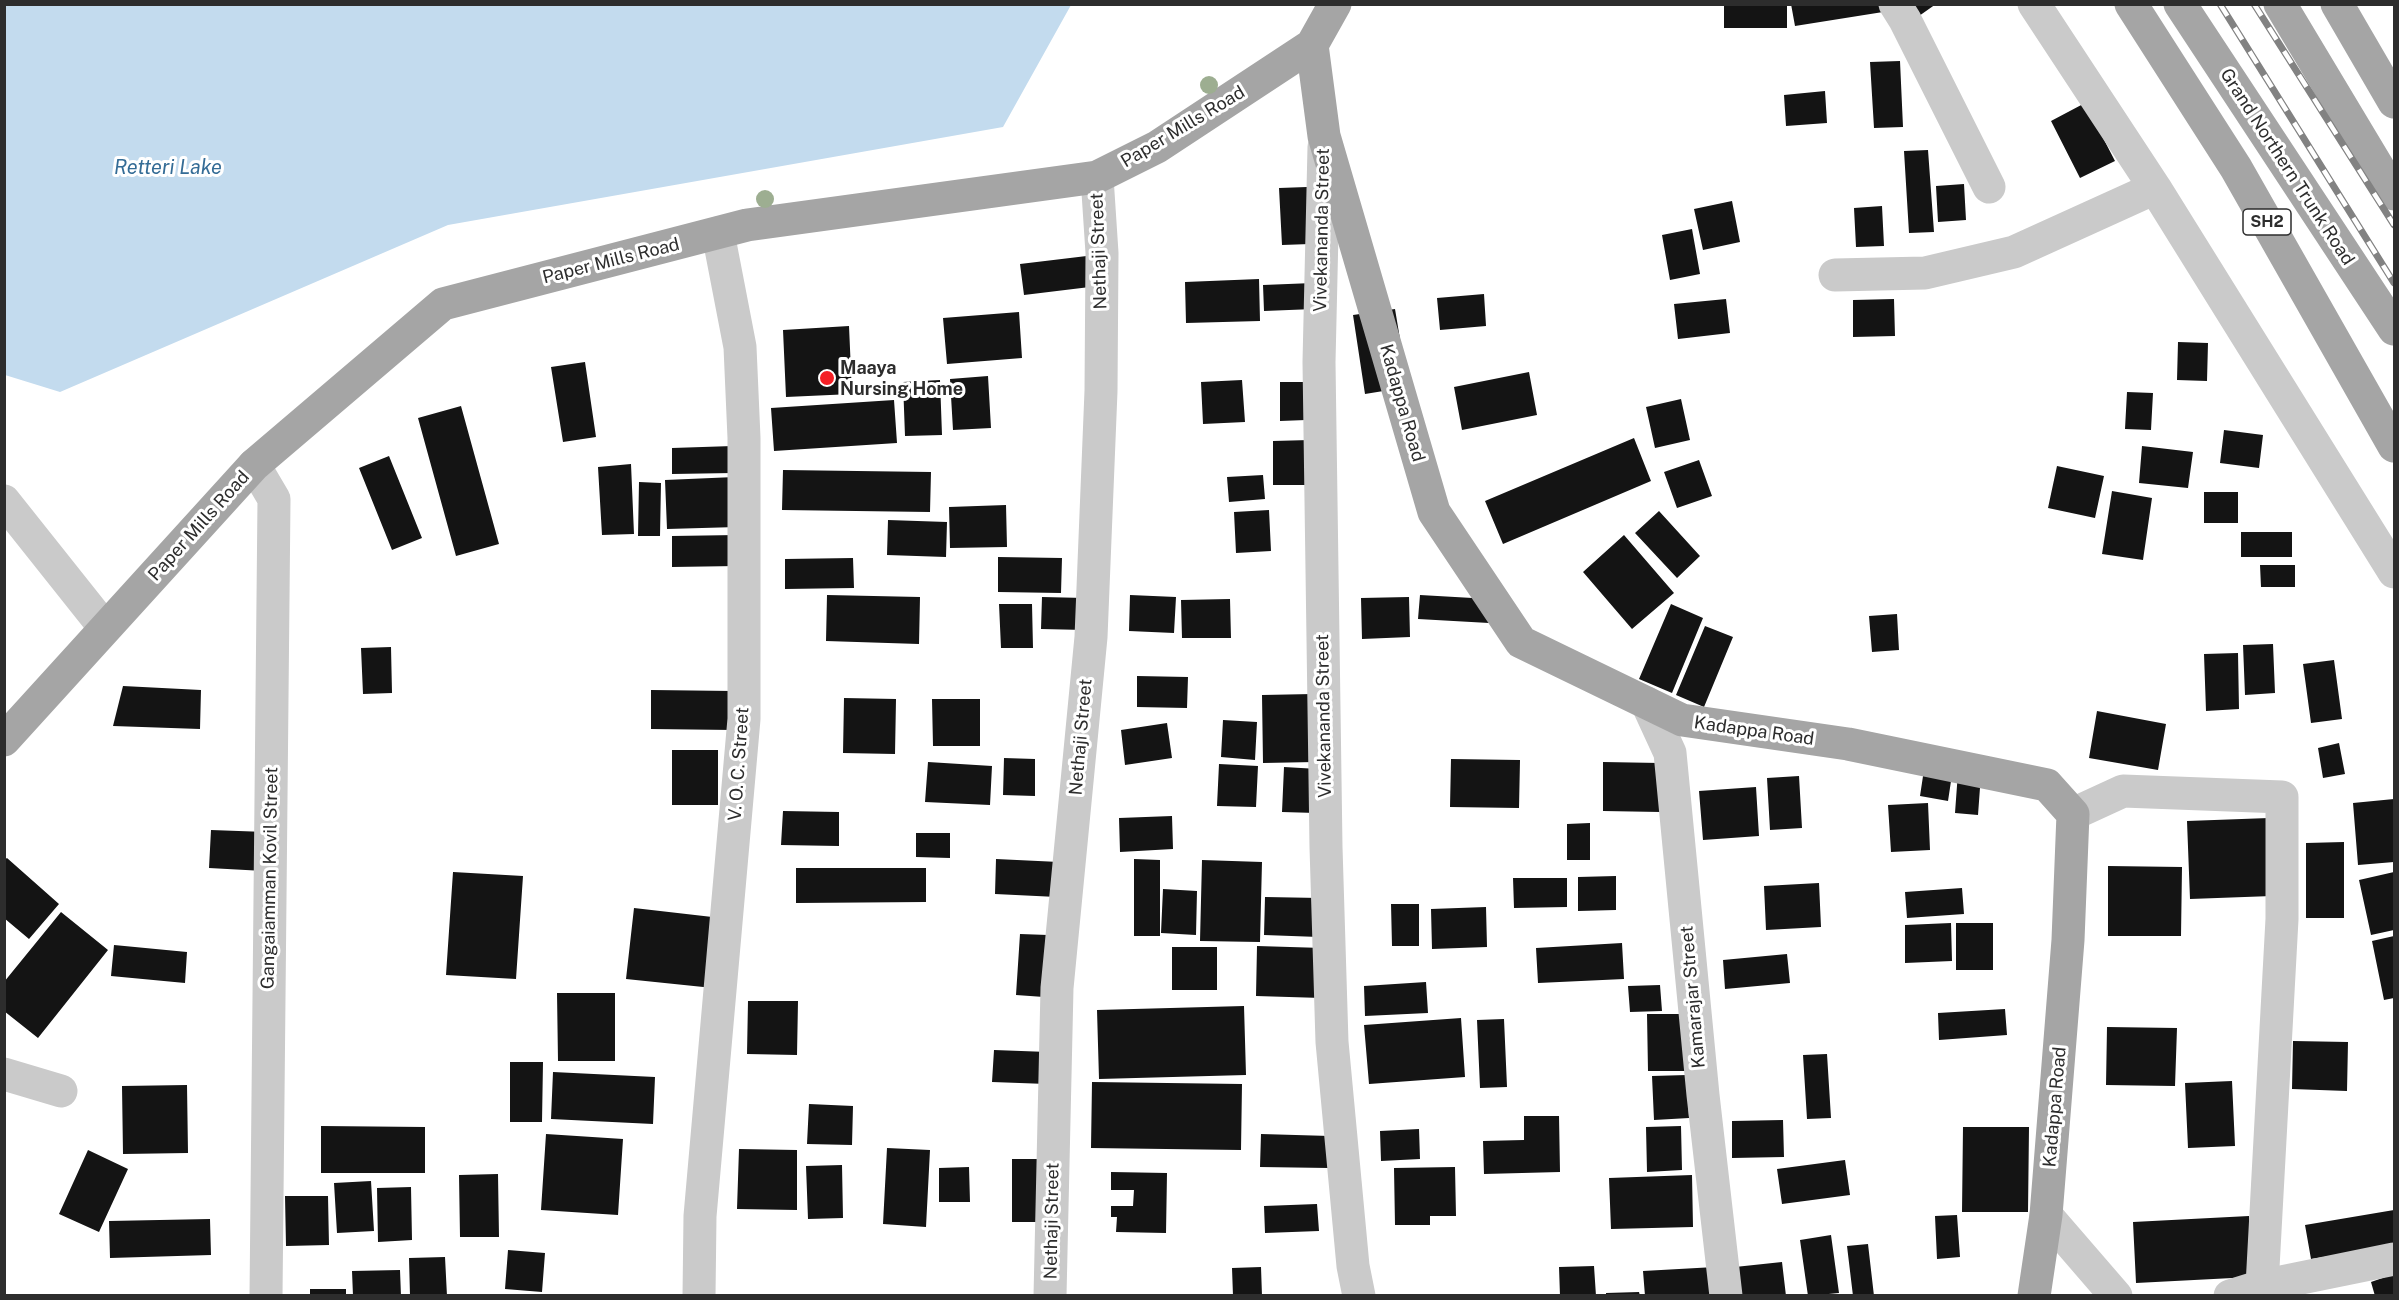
<!DOCTYPE html>
<html>
<head>
<meta charset="utf-8">
<style>
  body { margin:0 }
  #map { position:relative; width:2399px; height:1300px; overflow:hidden; background:#fff; font-family:"Public Sans",sans-serif }
  canvas { display:block }
  .frame { position:absolute; inset:0; border:6px solid #2d2d2d; pointer-events:none }
</style>
</head>
<body>
<div id="map">
<canvas width="2399" height="1300"></canvas>
<div class="frame"></div>
</div>
<script>
const context = document.querySelector('canvas').getContext('2d');
context.lineJoin = 'round';
function fill(path, color) { context.fillStyle = color; context.fill(path, 'evenodd'); }
const toPath = rows => new Path2D(rows.map(r => 'M' + r).join(''));
function stroke(path, color, width, dash) { context.strokeStyle = color; context.lineWidth = width; context.lineCap = dash ? 'butt' : 'round'; context.setLineDash(dash || []); context.stroke(path); }
function drawText(font, color, halo, rows, align = 'center') {
  context.font = font + ' "Public Sans",sans-serif'; context.lineWidth = 6; context.setLineDash([]); context.textBaseline = 'middle'; context.strokeStyle = halo; context.fillStyle = color; for (const [text, x, y, turn = 0] of rows) {
    context.save(); context.translate(x, y); context.rotate((+turn || 0) * Math.PI / 180); context.textAlign = isNaN(turn) ? turn : align; if (halo) context.strokeText(text, 0, 0); context.fillText(text, 0, 0); context.restore();
  }
}
fill(toPath([
  [4,5,5,4,1071,5,1003,127,448,225,60,392,5,375]
]), '#c3dbee');
fill(toPath([
  [1724,4,1787,4,1787,28,1724,28],
  [1791,4,1882,4,1883,12,1795,26],
  [1911,4,1936,4,1919,16],
  [1900,61,1903,127,1874,128,1870,62],
  [1825,91,1827,123,1786,126,1784,95],
  [2085,103,2115,161,2080,178,2051,121],
  [1928,150,1934,232,1909,233,1904,151],
  [1964,184,1966,220,1938,222,1936,186],
  [1307,187,1310,244,1282,245,1279,188],
  [1732,201,1740,242,1703,250,1694,209],
  [1882,206,1884,246,1856,247,1854,208],
  [1692,229,1700,274,1670,280,1662,235],
  [1095,255,1098,286,1024,295,1020,264],
  [1259,279,1260,321,1186,323,1185,282],
  [1313,283,1314,309,1264,311,1263,285],
  [1484,294,1486,326,1440,330,1437,298],
  [1726,299,1730,333,1678,339,1674,304],
  [1894,299,1895,336,1853,337,1853,300],
  [1395,309,1408,387,1365,394,1353,315],
  [1019,312,1022,358,947,364,943,318],
  [849,326,852,394,786,397,783,330],
  [2178,342,2208,343,2207,381,2177,380],
  [585,362,596,437,563,442,551,367],
  [1529,372,1537,415,1462,430,1454,387],
  [988,376,991,428,953,430,950,379],
  [940,380,942,435,905,436,903,382],
  [1242,380,1245,422,1203,424,1201,382],
  [1280,382,1305,382,1306,420,1280,421],
  [2127,392,2153,393,2151,430,2125,429],
  [1681,399,1690,440,1655,448,1646,407],
  [894,400,897,443,774,451,771,408],
  [461,406,499,544,456,556,418,418],
  [2224,430,2263,435,2259,468,2220,463],
  [1634,438,1651,481,1503,544,1485,501],
  [1310,440,1311,485,1273,485,1273,441],
  [733,446,733,473,672,474,672,448],
  [2142,446,2193,452,2188,488,2139,483],
  [389,456,422,538,392,550,359,468],
  [1699,460,1712,496,1677,508,1664,472],
  [631,464,634,534,602,535,598,467],
  [2057,466,2104,476,2095,518,2048,508],
  [783,470,931,472,930,512,782,510],
  [1263,475,1265,499,1229,502,1227,477],
  [735,477,737,527,667,529,665,480],
  [639,482,661,483,660,536,638,536],
  [2112,491,2152,498,2143,560,2102,554],
  [2204,492,2238,492,2238,523,2204,523],
  [1006,505,1007,547,950,548,949,507],
  [1269,510,1271,551,1236,553,1234,512],
  [1659,511,1700,556,1677,578,1635,533],
  [888,520,947,522,946,557,887,555],
  [2241,532,2292,532,2292,557,2241,557],
  [737,535,737,566,672,567,672,536],
  [1624,535,1674,593,1632,629,1583,572],
  [998,557,1062,558,1061,593,998,592],
  [853,558,854,588,785,589,785,559],
  [2260,565,2295,565,2295,587,2261,587],
  [827,595,920,597,919,644,826,641],
  [1130,595,1176,597,1174,633,1129,631],
  [1420,595,1490,599,1489,623,1418,619],
  [1042,597,1085,598,1085,630,1041,629],
  [1409,597,1410,637,1362,639,1361,598],
  [1230,599,1231,638,1182,638,1181,600],
  [999,604,1032,604,1033,648,1001,648],
  [1671,604,1703,618,1672,693,1639,679],
  [1897,614,1899,650,1872,652,1869,616],
  [1705,626,1733,637,1704,707,1676,695],
  [2273,644,2275,693,2245,695,2243,645],
  [391,647,392,693,363,694,361,648],
  [2238,653,2239,709,2206,711,2204,654],
  [2334,660,2342,719,2311,723,2303,664],
  [1137,676,1188,677,1187,708,1137,707],
  [123,686,201,690,200,729,113,726],
  [651,690,733,691,733,730,651,729],
  [1313,694,1315,762,1263,763,1262,695],
  [844,698,896,699,895,754,843,753],
  [932,699,980,699,980,746,933,746],
  [2097,711,2166,724,2158,770,2089,758],
  [1223,720,1257,722,1255,760,1221,757],
  [1167,723,1172,758,1125,765,1121,730],
  [2339,743,2345,774,2323,778,2318,748],
  [672,750,718,750,718,805,672,805],
  [1004,758,1035,759,1035,796,1003,795],
  [1451,759,1520,760,1519,808,1450,807],
  [928,762,992,766,990,805,925,802],
  [1603,762,1660,763,1661,812,1603,811],
  [1925,763,1953,768,1948,801,1920,796],
  [1219,764,1258,766,1256,807,1217,806],
  [1284,767,1318,769,1316,813,1282,812],
  [1958,772,1981,774,1978,815,1955,813],
  [1799,776,1802,828,1770,830,1767,778],
  [1756,787,1759,836,1703,840,1699,791],
  [2394,799,2394,862,2358,865,2353,803],
  [1928,803,1930,850,1891,852,1888,805],
  [783,811,839,812,839,846,781,845],
  [1172,816,1173,849,1120,852,1119,818],
  [2269,818,2272,896,2190,899,2187,821],
  [1590,823,1590,860,1567,860,1567,824],
  [211,830,266,832,264,871,209,868],
  [916,833,950,833,950,858,916,857],
  [2344,842,2344,918,2306,918,2306,843],
  [7,858,59,904,29,939,4,918,4,860],
  [996,859,1059,862,1057,897,995,894],
  [1134,859,1160,860,1160,936,1134,936],
  [1202,860,1262,862,1260,942,1200,941],
  [2108,866,2182,867,2181,936,2108,936],
  [796,868,926,868,926,902,796,903],
  [453,872,523,876,516,979,446,975],
  [2394,872,2394,930,2371,935,2359,880],
  [1616,876,1616,910,1578,911,1578,877],
  [1513,878,1567,878,1567,907,1514,908],
  [1819,883,1821,927,1766,930,1764,886],
  [1962,888,1964,914,1907,918,1905,892],
  [1163,889,1197,891,1196,935,1161,933],
  [1265,897,1320,898,1319,937,1264,935],
  [1391,904,1419,904,1419,946,1392,946],
  [1486,907,1487,947,1432,949,1431,909],
  [634,908,721,918,713,988,626,979],
  [61,912,108,950,38,1038,4,1011,4,982],
  [1951,923,1952,961,1905,963,1905,925],
  [1956,923,1993,923,1993,970,1956,970],
  [1020,934,1048,935,1044,997,1016,995],
  [2394,936,2394,998,2384,1000,2372,941],
  [1622,943,1624,979,1538,983,1536,948],
  [114,945,187,952,185,983,111,976],
  [1257,946,1323,948,1322,998,1256,996],
  [1172,947,1217,947,1217,990,1172,990],
  [1787,954,1790,983,1725,989,1723,960],
  [1426,982,1428,1013,1365,1016,1364,986],
  [1660,985,1662,1011,1630,1012,1628,986],
  [557,993,615,993,615,1061,558,1061],
  [748,1001,798,1001,797,1055,747,1054],
  [1244,1006,1246,1075,1099,1079,1097,1010],
  [2005,1009,2007,1035,1939,1040,1938,1013],
  [1647,1014,1685,1014,1686,1071,1648,1071],
  [1461,1018,1465,1077,1369,1084,1364,1025],
  [1504,1019,1507,1087,1480,1088,1477,1020],
  [2107,1027,2177,1028,2175,1086,2106,1085],
  [2293,1041,2348,1042,2347,1091,2292,1089],
  [994,1050,1048,1052,1047,1084,992,1082],
  [1827,1054,1831,1118,1807,1119,1803,1055],
  [510,1062,543,1062,542,1122,510,1122],
  [553,1072,655,1077,653,1124,551,1119],
  [1687,1075,1689,1118,1654,1120,1652,1076],
  [2232,1081,2235,1146,2188,1148,2185,1083],
  [1092,1082,1242,1084,1241,1150,1091,1148],
  [187,1085,188,1153,123,1154,122,1086],
  [809,1104,853,1106,852,1145,807,1144],
  [1524,1116,1559,1116,1560,1172,1484,1174,1483,1141,1524,1140],
  [1783,1120,1784,1157,1732,1158,1732,1121],
  [321,1126,425,1127,425,1173,321,1173],
  [1681,1126,1682,1170,1647,1172,1646,1127],
  [1963,1127,2029,1127,2028,1212,1962,1212],
  [1419,1129,1420,1159,1381,1161,1380,1131],
  [546,1134,623,1139,618,1215,541,1210],
  [1261,1134,1330,1136,1329,1168,1260,1167],
  [887,1148,930,1150,926,1227,883,1224],
  [739,1149,797,1150,797,1210,737,1209],
  [88,1150,128,1169,99,1232,59,1214],
  [1012,1159,1050,1159,1050,1222,1012,1222],
  [1845,1160,1850,1195,1782,1204,1777,1169],
  [842,1165,843,1218,808,1219,806,1166],
  [969,1167,970,1202,939,1202,939,1168],
  [1455,1167,1456,1216,1430,1216,1430,1225,1395,1225,1394,1168],
  [1111,1172,1167,1173,1166,1233,1116,1232,1117,1217,1111,1217,1111,1206,1133,1206,1134,1190,1111,1190],
  [498,1174,499,1237,460,1237,459,1175],
  [1692,1175,1693,1227,1611,1229,1609,1178],
  [371,1181,374,1231,337,1233,334,1183],
  [411,1187,412,1240,378,1242,377,1188],
  [285,1196,328,1196,329,1245,286,1246],
  [1317,1204,1319,1231,1265,1233,1264,1206],
  [2394,1210,2394,1246,2311,1259,2305,1225],
  [1957,1215,1960,1257,1937,1259,1935,1216],
  [2249,1216,2252,1277,2136,1283,2133,1222],
  [210,1219,211,1255,110,1258,109,1221],
  [1831,1235,1839,1293,1808,1296,1800,1240],
  [1868,1244,1874,1296,1853,1296,1847,1246],
  [508,1250,545,1253,542,1292,505,1289],
  [445,1257,447,1296,410,1296,409,1258],
  [1782,1262,1786,1296,1738,1296,1735,1267],
  [1594,1266,1596,1296,1560,1296,1559,1267],
  [1261,1267,1262,1296,1233,1296,1232,1268],
  [1715,1267,1717,1296,1645,1296,1643,1271],
  [400,1270,401,1296,353,1296,352,1271],
  [2394,1274,2394,1296,2375,1296,2371,1282],
  [310,1289,346,1289,346,1296,310,1296],
  [1639,1292,1640,1296,1606,1296,1606,1293]
]), '#141414');
stroke(toPath([
  [1895,4,1905,20,1989,187],
  [2034,4,2155,188,2394,572],
  [1324,147,1319,362,1326,847,1332,1042,1353,1266,1359,1296],
  [1835,275,1925,273,2014,252,2155,188],
  [254,465,274,499,266,1296],
  [4,501,105,628],
  [1647,703,1670,753,1703,1095,1726,1296],
  [2073,814,2123,791,2282,797,2282,919,2262,1286],
  [4,1074,61,1091],
  [2046,1215,2116,1296],
  [699,1296,700,1216,744,719,744,438,740,347,718,233],
  [1050,1296,1057,988,1091,637,1101,391,1102,253,1097,177],
  [2230,1296,2262,1286,2394,1259]
]), '#cacaca', 33);
stroke(toPath([
  [2131,4,2236,168,2394,446],
  [2180,4,2394,329],
  [2280,4,2394,194],
  [2337,4,2394,102],
  [1312,45,1324,136,1434,512,1521,642,1682,720,1848,744,2047,785,2073,814,2068,940,2046,1215,2034,1296],
  [4,740,254,465,443,304,747,225,1097,177,1157,147,1312,45,1335,4]
]), '#a5a5a5', 33);
const rail = toPath([
  [2220,4,2394,283],
  [2254,4,2394,225]
]);
stroke(rail, '#828282', 7);
stroke(rail, '#fff', 4.5, [14]);
context.fillStyle = '#9dae91';
for (const [x, y] of [
  [1209,85],
  [765,199]
]) { context.beginPath(); context.arc(x, y, 9, 0, 2 * Math.PI); context.fill(); }
for (const [x, y, r, color] of [
  [827,378,8,"#f41f25"]
]) { const dot = new Path2D(); dot.arc(x, y, r, 0, 2 * Math.PI); context.fillStyle = color; context.fill(dot); stroke(dot, '#fff', 2); }
for (const [x, y, w] of [
  [2267,222,48]
]) { const box = new Path2D(); box.roundRect(x - w / 2, y - 13, w, 26, 4.5); context.fillStyle = '#fff'; context.fill(box); stroke(box, '#2d2d2d', 1.5); }
drawText('bold 16px', '#2d2d2d', null, [
  ["SH2",2267,222]
]);
drawText('18px', '#2d2d2d', '#fff', [
  ["Paper Mills Road",1183,127,-31],
  ["Grand Northern Trunk Road",2287,167,57],
  ["Vivekananda Street",1322,230,-89],
  ["Nethaji Street",1099,251,-92],
  ["Paper Mills Road",611,261,-14],
  ["Kadappa Road",1402,403,74],
  ["Paper Mills Road",199,526,-48],
  ["Vivekananda Street",1324,716,-91],
  ["Kadappa Road",1754,731,8],
  ["Nethaji Street",1081,737,-85],
  ["V. O. C. Street",739,764,-86],
  ["Gangaiamman Kovil Street",270,878,-89],
  ["Kamarajar Street",1693,997,-95],
  ["Kadappa Road",2055,1107,-85],
  ["Nethaji Street",1052,1221,-89]
]);
drawText('bold 18px', '#2d2d2d', '#fff', [
  ["Maaya",840,368],
  ["Nursing Home",840,389]
], 'left');
drawText('italic 20px', '#346c96', '#fff', [
  ["Retteri Lake",168,168]
]);
</script>
</body>
</html>
